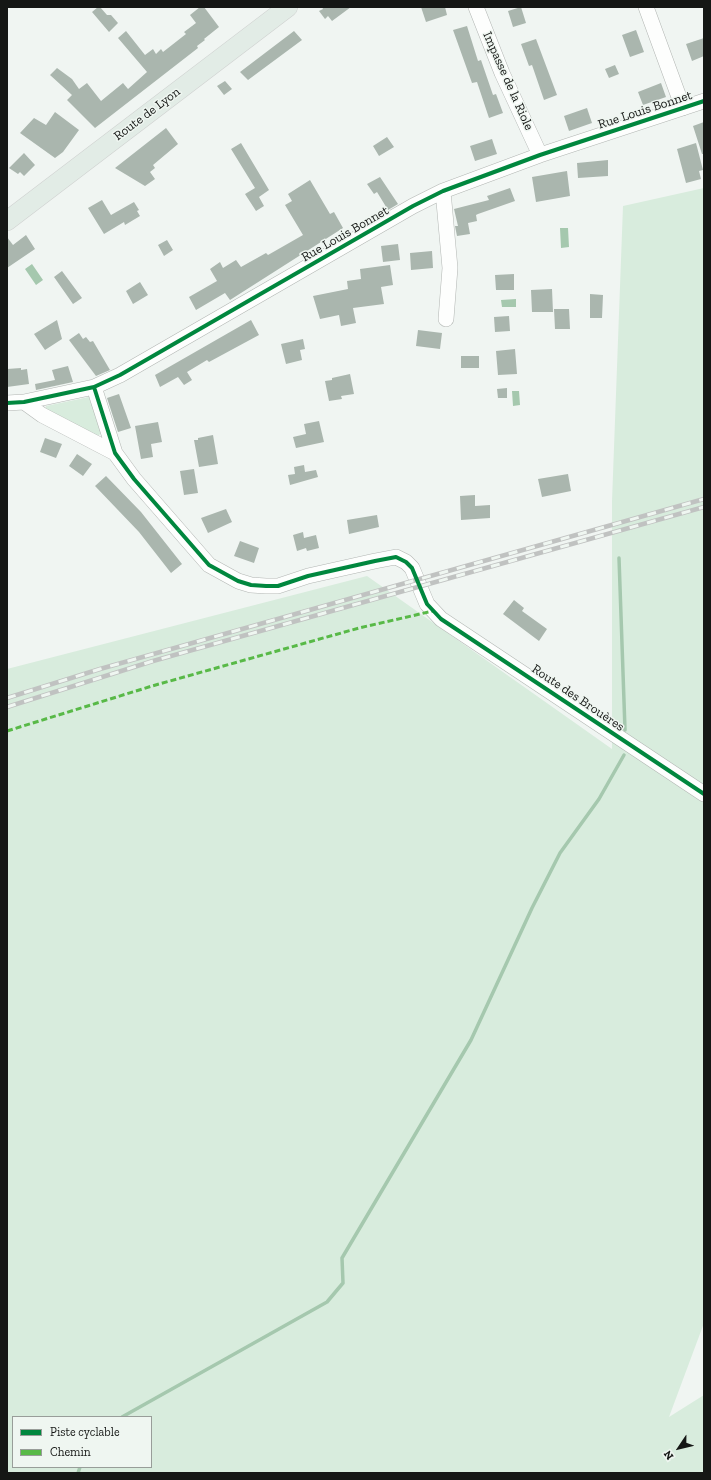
<!DOCTYPE html>
<html>
<head>
<meta charset="utf-8">
<style>
  body { margin:0 }
  #map { position:relative; width:711px; height:1480px; overflow:hidden; background:#f0f5f2; font-family:"Zilla Slab",serif }
  canvas { display:block }
  .frame { position:absolute; inset:0; border:8px solid #151715; pointer-events:none }
  .legend { position:absolute; left:12px; top:1416px; width:140px; height:52px; box-sizing:border-box; background:#eff6f1; border:1px solid #989d99; margin:0; padding:5px 7px; list-style:none; font-size:12px; color:#151715 }
  .legend li { display:flex; align-items:center; gap:8px; height:20px }
  .legend b { width:20px; border:1px solid #989d99 }
  .north { position:absolute; left:659px; top:1428px; width:40px; height:40px; -webkit-text-stroke:3px #eff6f1; paint-order:stroke; rotate:235deg; font-size:11px; font-weight:700; line-height:16px; text-align:center; color:#151715 }
  .north::after { content:''; display:block; margin:auto; width:14px; height:18px; background:#151715; clip-path:polygon(50% 0,100% 100%,50% 72%,0 100%) }
</style>
</head>
<body>
<div id="map">
<canvas width="711" height="1480"></canvas>
<div class="frame"></div>
<ul class="legend">
<li><b style="height:5px;background:#00873e"></b>Piste cyclable</li>
<li><b style="height:5px;background:#58b947"></b>Chemin</li>
</ul>
<div class="north">N</div>
</div>
<script>
const context = document.querySelector('canvas').getContext('2d');
context.lineJoin = 'round';
function fill(path, color) { context.fillStyle = color; context.fill(path, 'evenodd'); }
const toPath = rows => new Path2D(rows.map(r => 'M' + r).join(''));
function stroke(path, color, width, dash) { context.strokeStyle = color; context.lineWidth = width; context.lineCap = dash ? 'butt' : 'round'; context.setLineDash(dash || []); context.stroke(path); }
function drawText(font, color, halo, rows, align = 'center') {
  context.font = font + ' "Zilla Slab",serif'; context.lineWidth = 3; context.setLineDash([]); context.textBaseline = 'middle'; context.strokeStyle = halo; context.fillStyle = color; for (const [text, x, y, turn = 0] of rows) {
    context.save(); context.translate(x, y); context.rotate((+turn || 0) * Math.PI / 180); context.textAlign = isNaN(turn) ? turn : align; if (halo) context.strokeText(text, 0, 0); context.fillText(text, 0, 0); context.restore();
  }
}
fill(toPath([
  [704,188,704,1323,669,1417,704,1395,704,1473,7,1473,7,669,367,576,612,749,612,501,623,206],
  [13,1417,151,1417,151,1467,13,1467],
  [89,397,102,432,97,437,46,410,46,406]
]), '#d8ecdd');
fill(toPath([
  [560,228,568,228,569,247,561,248],
  [32,264,43,280,36,285,25,269],
  [516,299,516,307,502,307,501,300],
  [512,391,519,391,520,405,513,406]
]), '#a5c8ae');
stroke(toPath([
  [619,558,625,730],
  [122,1417,327,1302,343,1283,342,1258,471,1040,532,908,560,853,599,799,624,755],
  [78,1473,80,1467]
]), '#a5c8ae', 3.5);
fill(toPath([
  [98,7,100,7,107,15,111,15,118,23,109,32,92,12],
  [200,7,204,7,219,27,204,39,205,40,197,46,198,48,95,128,67,100,72,95,50,75,57,68,72,79,79,89,87,83,101,101,123,83,128,89,147,72,118,38,126,31,145,55,153,49,156,54,161,49,163,52,186,34,184,32,196,23,190,15],
  [322,7,351,7,332,21,328,16,325,19,319,11,323,9],
  [421,7,445,7,447,15,426,22],
  [521,7,526,23,513,27,508,11],
  [467,26,478,61,481,60,493,95,496,94,503,113,489,118,477,82,472,83,453,30],
  [636,30,644,52,630,57,622,35],
  [294,31,302,40,248,80,240,72],
  [704,38,704,56,692,61,686,44],
  [536,39,557,95,544,100,532,65,529,66,521,44],
  [615,65,619,74,609,78,605,69],
  [225,81,232,89,224,95,217,86],
  [661,83,666,97,643,105,638,92],
  [587,108,592,123,569,131,564,116],
  [55,112,79,130,63,152,55,158,20,133,34,118,46,125],
  [704,122,704,154,702,154,693,126],
  [166,128,178,144,153,165,155,168,150,172,155,179,145,186,115,168],
  [387,137,394,147,379,156,373,146],
  [492,139,497,154,475,161,470,146],
  [241,143,269,190,259,197,264,206,256,211,245,194,255,188,231,149],
  [696,143,703,170,699,171,701,179,686,183,677,149],
  [24,153,35,165,24,176,20,172,18,174,9,168],
  [608,160,608,176,578,178,577,163],
  [567,171,570,196,536,202,532,177],
  [380,177,398,204,388,210,377,192,374,194,367,184],
  [310,180,330,214,334,212,343,228,230,300,225,293,196,310,189,297,217,281,210,269,220,262,223,268,236,260,241,267,266,253,268,255,303,235,285,205,292,201,288,194],
  [510,188,515,201,478,214,476,215,477,221,468,223,470,234,457,236,455,226,458,226,454,209,489,200,487,196],
  [102,200,111,215,134,202,139,210,137,211,140,216,125,225,124,222,104,234,88,208],
  [26,235,35,249,7,268,7,237,13,245],
  [167,240,173,250,164,256,158,245],
  [398,244,400,260,383,262,381,246],
  [432,251,433,268,411,270,410,253],
  [390,265,393,285,381,287,384,304,353,308,356,323,341,326,339,315,320,319,313,296,348,289,347,281,361,279,360,269],
  [62,271,82,298,73,304,54,277],
  [514,274,514,290,496,290,495,275],
  [140,282,148,295,133,304,126,291],
  [552,289,553,312,532,312,531,290],
  [590,294,603,295,602,318,590,318],
  [554,309,569,309,570,329,555,329],
  [509,316,510,331,495,332,494,317],
  [57,320,62,339,45,350,34,334],
  [251,320,259,335,209,362,207,360,187,372,192,380,184,385,178,377,160,387,155,375],
  [418,330,442,333,440,349,416,346],
  [79,333,83,339,86,337,90,342,93,341,110,370,96,376,69,340],
  [303,339,305,349,300,350,302,360,286,364,281,344],
  [515,349,517,374,498,375,496,351],
  [461,356,479,356,479,368,461,368],
  [68,366,73,382,36,390,35,384,55,380,52,370],
  [21,368,21,370,27,369,29,384,7,387,7,369],
  [350,374,354,394,341,396,342,399,329,401,325,381,332,380,332,378],
  [507,388,507,398,498,398,497,389],
  [119,394,131,428,118,432,107,398],
  [319,421,324,442,296,448,293,437,306,434,304,424],
  [158,422,162,442,151,444,153,457,141,459,135,426],
  [213,435,218,464,199,467,194,440,198,440,198,438],
  [45,438,62,444,56,458,40,452],
  [77,454,92,464,83,476,69,466],
  [304,465,305,472,316,470,318,477,290,485,288,475,295,474,294,467],
  [194,469,198,493,184,495,180,471],
  [568,474,571,491,542,497,538,479],
  [106,476,141,512,182,564,171,573,139,532,95,486],
  [475,495,475,506,490,505,490,518,461,520,460,496],
  [226,509,232,522,208,533,201,518],
  [377,515,379,527,349,534,347,520],
  [303,532,304,538,316,535,319,548,307,551,306,548,297,551,293,535],
  [240,541,259,548,254,563,234,556],
  [514,600,524,608,522,611,547,629,539,641,503,614]
]), '#aab6ae');
const minor = toPath([
  [476,7,502,73,540,155],
  [646,7,683,108],
  [443,191,450,268,446,319],
  [94,387,115,453,134,479,209,565,238,581,251,585,266,586,278,586,308,576,375,561,396,557,406,562,412,568,427,604,441,619,704,794],
  [24,402,42,415,115,453],
  [7,403,24,402,94,387,120,375,413,206,443,191,540,155,704,101]
]);
const major = toPath([
  [7,221,288,7]
]);
stroke(minor, '#b2b6b3', 16);
stroke(major, '#cfd1d0', 20);
stroke(minor, '#fdfefd', 15);
stroke(major, '#e2ece6', 19);
const rail = toPath([
  [7,698,100,669,704,499],
  [7,707,153,661,704,507]
]);
stroke(rail, '#c0c2c1', 4.5);
stroke(rail, '#eff6f1', 3, [9]);
stroke(toPath([
  [7,731,152,686,359,628,433,611]
]), '#58b947', 3, [6, 3]);
stroke(toPath([
  [94,387,115,453,134,479,209,565,238,581,251,585,266,586,278,586,308,576,375,561,396,557,406,562,412,568,427,604,441,619,704,794],
  [7,403,24,402,94,387,120,375,413,206,443,191,540,155,704,101]
]), '#00873e', 4);
drawText('13px', '#151715', '#eff6f1', [
  ["Impasse de la Riole",508,81,66],
  ["Rue Louis Bonnet",645,110,-18],
  ["Route de Lyon",147,114,-37],
  ["Rue Louis Bonnet",345,234,-30],
  ["Route des Brouères",578,698,34]
]);
</script>
</body>
</html>
